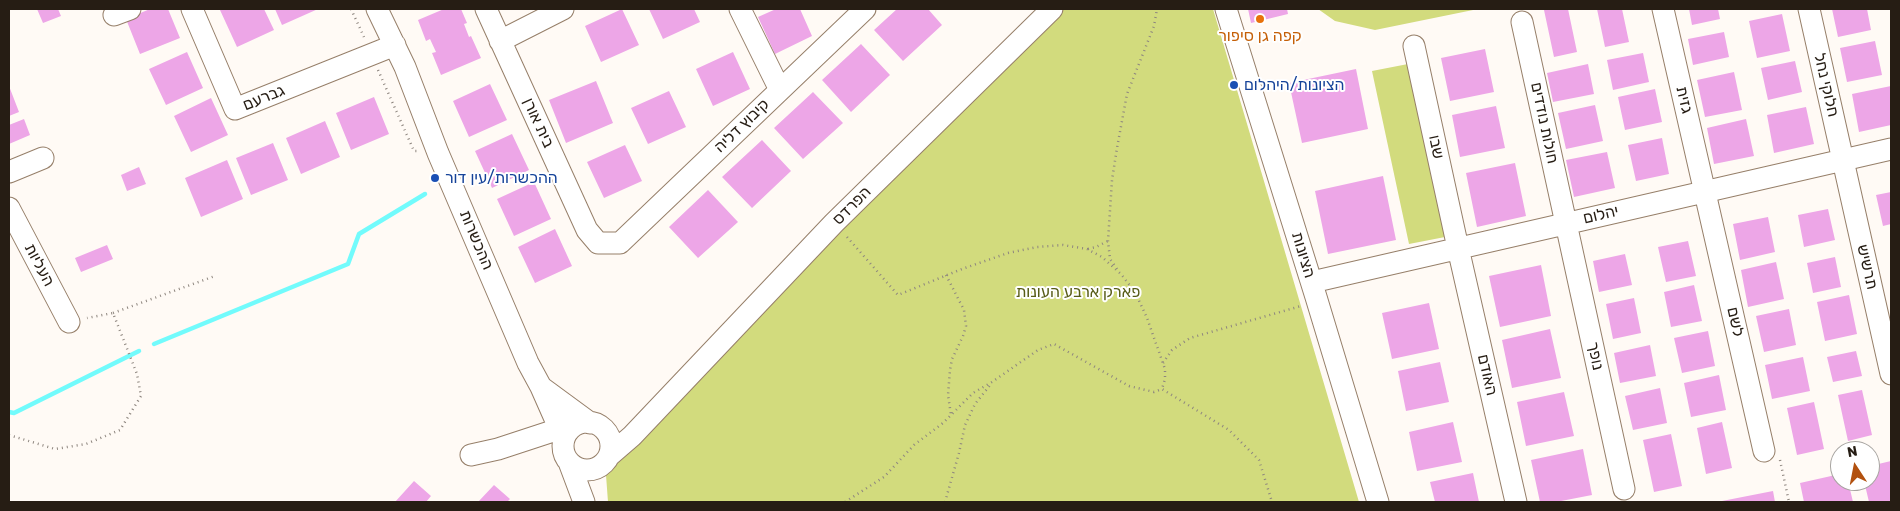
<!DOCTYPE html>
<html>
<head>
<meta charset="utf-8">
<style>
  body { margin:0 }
  #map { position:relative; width:1900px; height:511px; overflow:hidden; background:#fffaf5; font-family:Rubik,sans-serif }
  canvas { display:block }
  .frame { position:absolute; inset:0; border:10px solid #261d14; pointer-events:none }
  .north { position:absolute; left:1830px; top:441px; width:50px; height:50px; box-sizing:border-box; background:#fff; border:1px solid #a8a5a1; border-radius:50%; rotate:349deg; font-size:14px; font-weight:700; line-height:20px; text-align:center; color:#261d14 }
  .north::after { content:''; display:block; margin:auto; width:18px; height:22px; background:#b2510f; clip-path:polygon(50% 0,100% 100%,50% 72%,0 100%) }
</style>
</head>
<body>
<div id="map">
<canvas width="1900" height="511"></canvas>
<div class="frame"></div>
<div class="north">N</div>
</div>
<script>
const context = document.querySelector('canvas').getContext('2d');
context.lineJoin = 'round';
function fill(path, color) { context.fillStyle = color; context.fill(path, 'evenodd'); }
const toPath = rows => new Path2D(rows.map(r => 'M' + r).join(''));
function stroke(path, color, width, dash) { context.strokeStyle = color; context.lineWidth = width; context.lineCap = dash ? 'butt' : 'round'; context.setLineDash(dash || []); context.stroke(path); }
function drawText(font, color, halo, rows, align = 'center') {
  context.font = font + ' Rubik,Heebo,sans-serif'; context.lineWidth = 4; context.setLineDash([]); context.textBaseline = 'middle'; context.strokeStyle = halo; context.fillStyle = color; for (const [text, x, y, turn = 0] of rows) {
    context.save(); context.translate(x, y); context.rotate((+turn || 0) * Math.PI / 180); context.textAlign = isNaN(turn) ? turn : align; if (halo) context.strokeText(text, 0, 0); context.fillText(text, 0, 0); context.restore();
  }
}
fill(toPath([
  [1064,9,1213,9,1359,502,608,502,606,475,609,463],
  [1318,9,1478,9,1375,30,1335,21],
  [1408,64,1445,237,1409,244,1372,71]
]), '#d2db7d');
stroke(toPath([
  [154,344,348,264,359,234,425,194],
  [9,412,14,413,139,351]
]), '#72fbfc', 4.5);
fill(toPath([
  [37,9,58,9,61,16,43,23],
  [150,9,168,9,180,38,140,54,126,19],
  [223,9,264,9,274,30,237,47,220,10],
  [275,9,318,9,282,25],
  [444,9,461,9,467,23,464,24,469,37,471,36,481,58,441,75,432,53,436,52,430,39,426,41,418,20],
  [622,9,639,45,601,62,585,26],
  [649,9,694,9,700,22,663,39],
  [776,9,800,9,812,36,775,54,758,17],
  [897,9,928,9,942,25,903,61,874,30],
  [1248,9,1287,9,1288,14,1251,23],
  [1551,9,1568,9,1577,52,1554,57,1544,10],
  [1597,9,1622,9,1629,42,1605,47],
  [1689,9,1718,9,1720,19,1692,25],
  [1832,9,1867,9,1871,30,1838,37],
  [1782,14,1790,51,1757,58,1749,21],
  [1724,32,1729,57,1693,65,1688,39],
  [1875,41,1882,75,1847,82,1840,48],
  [861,44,890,75,851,112,822,80],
  [1485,49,1494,92,1450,101,1441,58],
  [187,52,203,88,166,105,149,69],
  [733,52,750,89,713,106,696,69],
  [1643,53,1649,82,1613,90,1607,60],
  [1795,61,1802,92,1768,100,1761,68],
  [1588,64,1594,94,1553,102,1547,73],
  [1356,69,1368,129,1302,143,1289,83],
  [1734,72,1742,110,1705,117,1697,80],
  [596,81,613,123,566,143,549,100],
  [490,84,507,120,469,137,453,101],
  [9,86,19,112,9,116],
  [1891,86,1891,125,1859,132,1852,94],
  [1655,89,1662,122,1625,130,1618,97],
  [669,91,686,127,648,144,631,108],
  [813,92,843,123,803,159,774,128],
  [374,97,389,134,351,150,336,113],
  [211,98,228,135,191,152,174,116],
  [1595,105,1603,141,1566,149,1558,113],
  [1496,106,1505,148,1460,157,1452,115],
  [1806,107,1814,144,1774,153,1767,115],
  [24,119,30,135,9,144,9,125],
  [1746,119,1754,156,1714,164,1707,128],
  [325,121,340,157,301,174,286,138],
  [512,134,529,170,492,188,475,151],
  [1662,138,1669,174,1636,181,1628,145],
  [762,140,791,171,752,208,722,177],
  [273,143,288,180,251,195,236,158],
  [625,145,642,181,604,198,587,162],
  [1607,152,1615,188,1574,197,1566,160],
  [227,160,243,199,201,217,185,178],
  [1515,163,1526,216,1477,227,1466,173],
  [139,167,146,184,127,191,121,175],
  [1383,176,1396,240,1328,254,1315,191],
  [534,182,551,219,514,236,497,199],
  [708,190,738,222,698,258,669,227],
  [1891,192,1891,224,1883,226,1876,195],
  [1828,209,1835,240,1804,247,1798,215],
  [1768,217,1775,252,1740,260,1733,224],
  [555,229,572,266,535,283,518,247],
  [1688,241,1696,276,1666,282,1658,247],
  [107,245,113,259,81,272,75,258],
  [1625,254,1632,285,1599,292,1593,261],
  [1835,257,1841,287,1813,293,1807,263],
  [1776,262,1784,299,1748,307,1741,270],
  [1541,265,1551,316,1500,327,1489,276],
  [1694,285,1702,321,1671,327,1664,292],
  [1849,295,1857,334,1825,341,1817,302],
  [1634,298,1641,333,1613,339,1606,304],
  [1429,303,1439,349,1392,359,1382,313],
  [1789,309,1796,345,1764,352,1756,316],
  [1550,329,1561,378,1512,388,1502,340],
  [1708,331,1715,366,1682,373,1674,338],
  [1650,345,1656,376,1620,383,1614,353],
  [1856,351,1862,376,1833,382,1827,357],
  [1803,357,1810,391,1772,399,1765,365],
  [1440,362,1449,402,1406,411,1398,371],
  [1719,375,1726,410,1691,417,1684,383],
  [1660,388,1667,423,1633,430,1625,396],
  [1862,390,1872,435,1848,441,1838,395],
  [1564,392,1574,436,1526,446,1517,402],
  [1814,402,1824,449,1797,455,1787,408],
  [1453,422,1462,462,1417,471,1409,432],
  [1722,422,1732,468,1706,474,1697,428],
  [1671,434,1682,486,1654,492,1643,440],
  [1583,449,1592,495,1556,502,1540,502,1531,460],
  [1891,461,1891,502,1869,502,1864,481,1870,481,1870,466],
  [1473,473,1479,502,1435,502,1430,482],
  [1840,474,1840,481,1848,481,1853,502,1804,502,1800,483],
  [414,481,431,496,426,502,395,502],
  [494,485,510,499,507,502,478,502],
  [1773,491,1775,502,1722,502,1722,501]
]), '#eda6e7');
const minor = toPath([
  [192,9,235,109,395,45],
  [377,9,405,67,438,153,528,363,541,387,564,439],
  [486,9,587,230,598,243,620,243,865,9],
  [740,9,780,90],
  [1226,9,1316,297,1378,502],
  [1663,9,1764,451],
  [1809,9,1891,374],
  [114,15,130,9],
  [1522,22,1624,489],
  [500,41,563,9],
  [1414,46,1458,248,1516,502],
  [9,172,43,158],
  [9,208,69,322],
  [1312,282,1891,149],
  [541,387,590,423],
  '563 446a24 24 0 1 1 48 0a24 24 0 1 1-48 0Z',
  [471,455,498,449,559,429],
  [610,455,632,436,834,223,1052,9],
  [569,462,584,502]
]);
stroke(minor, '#967f69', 23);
stroke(toPath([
  [351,9,364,37],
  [378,70,414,151,417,151],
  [847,237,898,295,962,269,1008,253,1037,247,1063,245,1087,249,1102,257,1121,274,1135,292,1147,318,1165,369,1165,379,1162,389],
  [1088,249,1096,247,1108,241],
  [1117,269,1110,259,1108,241,1112,180,1117,148,1127,94,1154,26,1157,9],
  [946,275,964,310,966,326,963,336,952,359,950,370,948,395,951,415],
  [113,313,215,276],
  [1163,363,1172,350,1190,338,1301,306],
  [9,435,55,449,86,444,120,430,141,396,137,374,113,313,87,318],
  [1780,460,1789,502],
  [845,502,884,477,914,445,943,423,973,393,992,382,1038,350,1054,344,1129,386,1154,392,1162,389,1229,430,1259,460,1272,502],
  [945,502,959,453,965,425,975,404,991,384]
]), '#8e867f', 2.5, [1, 4]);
stroke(minor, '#fff', 21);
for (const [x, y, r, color] of [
  [1260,19,5,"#e8710a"],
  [1234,85,5,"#1a4fb4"],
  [435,178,5,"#1a4fb4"]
]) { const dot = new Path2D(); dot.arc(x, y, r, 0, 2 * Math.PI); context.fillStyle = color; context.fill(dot); stroke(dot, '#fff', 2); }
drawText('16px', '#c56008', '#fff', [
  ["קפה גן סיפור",1260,36]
]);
drawText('16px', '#164399', '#fff', [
  ["הציונות/היהלום",1244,85],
  ["ההכשרות/עין דור",445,178]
], 'left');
drawText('16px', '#261d14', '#fff', [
  ["חלוקי נחל",1826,85,77],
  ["גברעם",264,98,-22],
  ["גזית",1684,100,77],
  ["בית אורן",538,123,65],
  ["חולות נודדים",1544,123,78],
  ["קיבוץ דליה",742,126,-44],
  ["שבו",1436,147,78],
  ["הפרדס",852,206,-45],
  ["יהלום",1601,215,-13],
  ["ההכשרות",476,240,67],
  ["הציונות",1303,255,73],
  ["העליות",39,265,62],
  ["תרשיש",1867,267,77],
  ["לשם",1735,322,77],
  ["נופך",1595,356,78],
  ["האודם",1487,375,77]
]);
drawText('16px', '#575c17', '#fff', [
  ["פארק ארבע העונות",1078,292]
]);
</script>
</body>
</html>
